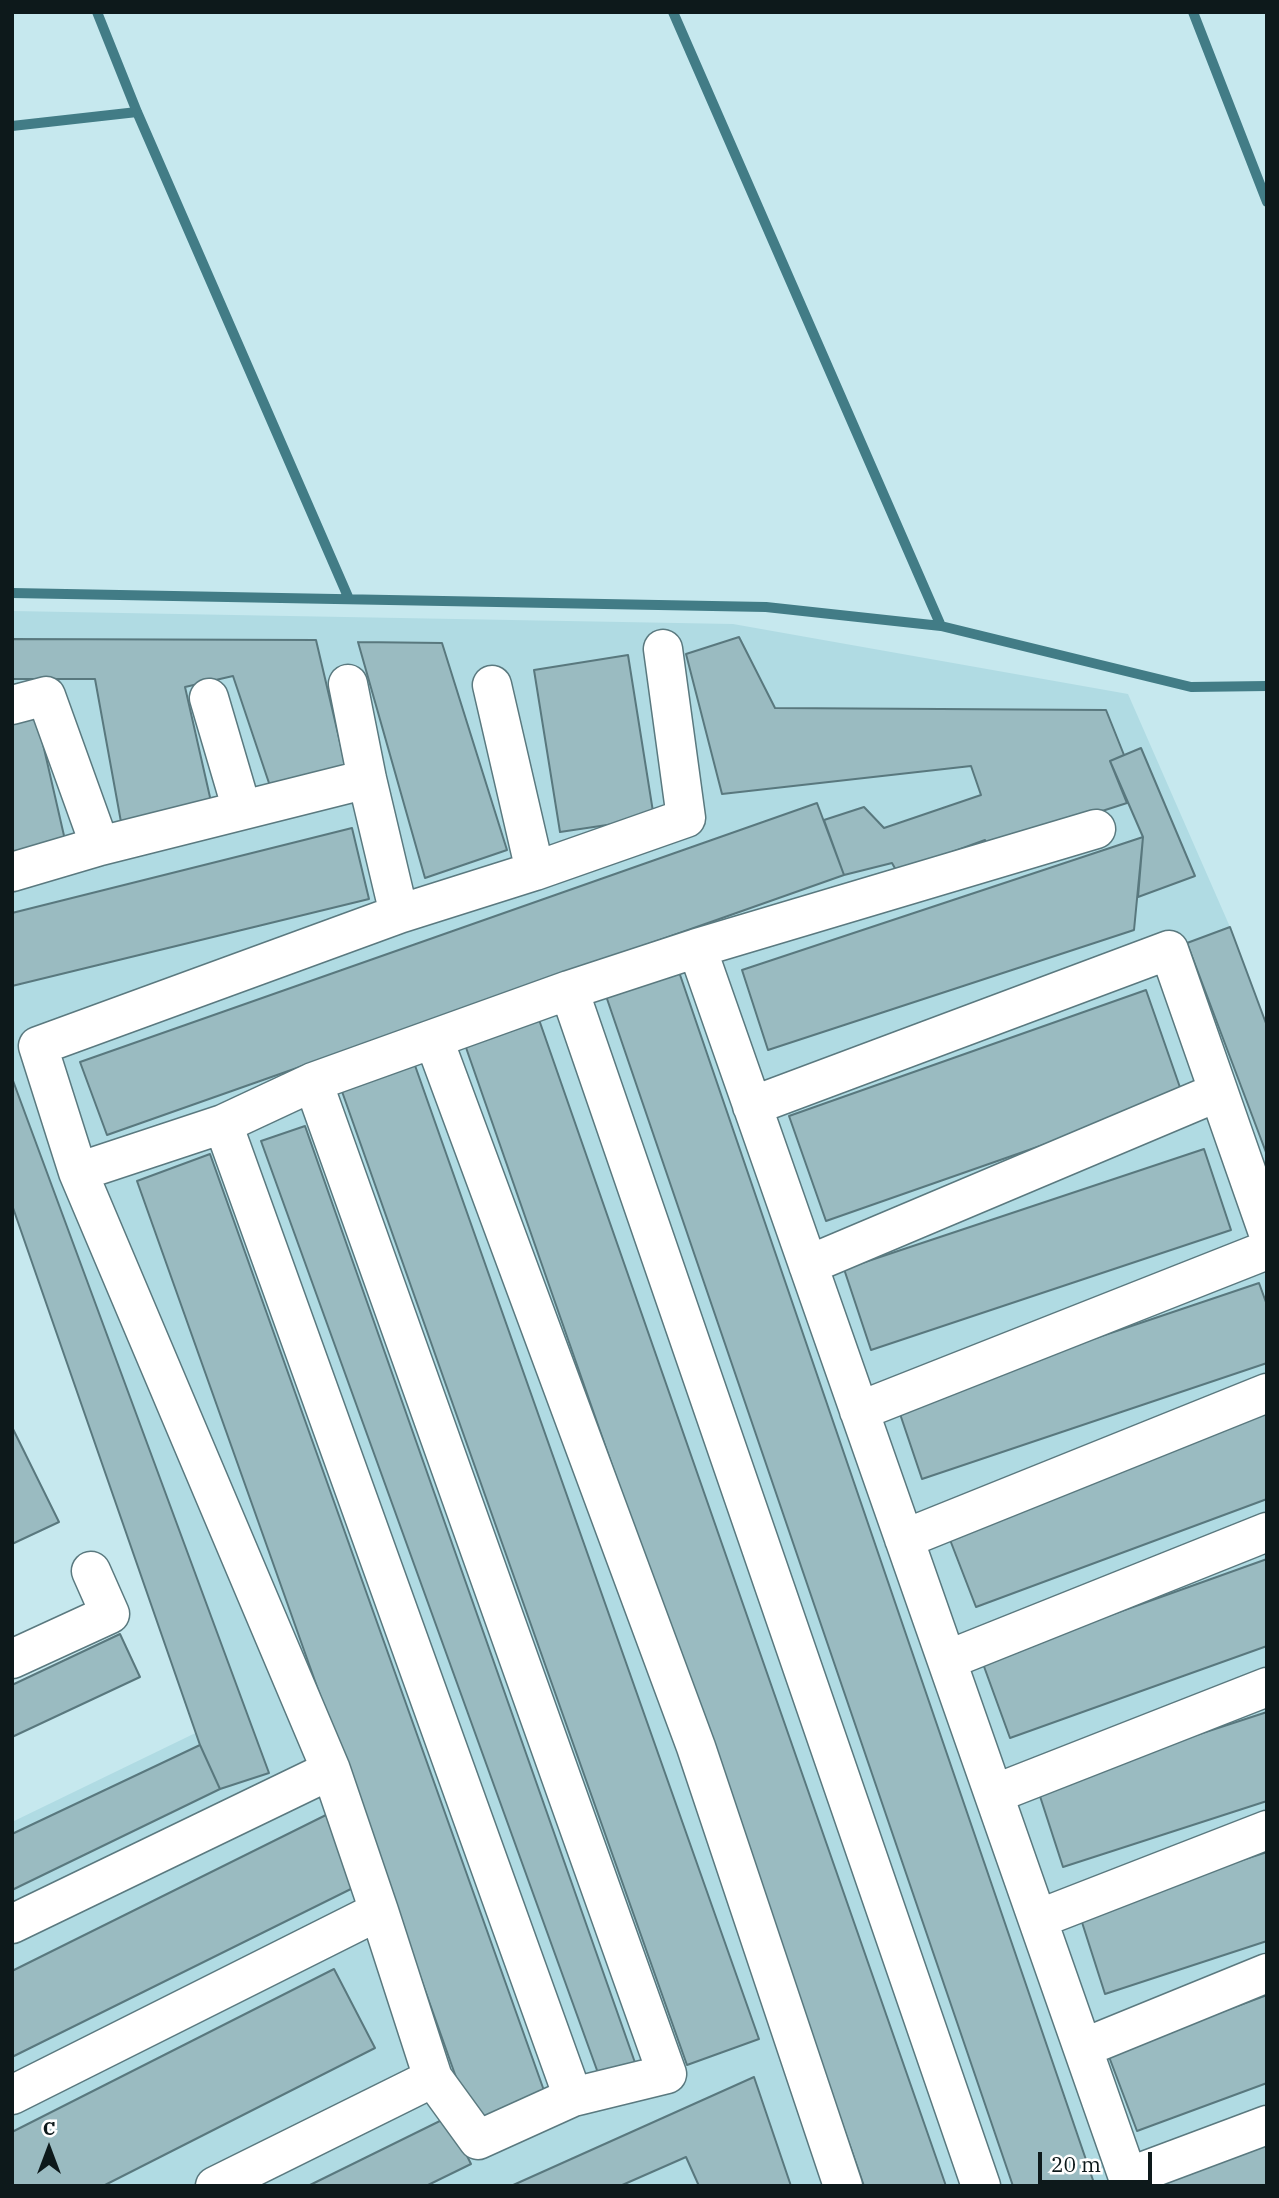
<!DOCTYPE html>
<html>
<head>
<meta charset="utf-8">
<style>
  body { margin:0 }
  #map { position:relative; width:1279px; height:2198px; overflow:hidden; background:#c6e8ee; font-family:"IBM Plex Serif",serif }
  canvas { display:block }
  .frame { position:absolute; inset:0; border:14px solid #0d191b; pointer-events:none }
  .north { position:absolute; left:14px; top:2114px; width:70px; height:70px; -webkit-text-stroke:5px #fff; paint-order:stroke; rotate:0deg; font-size:19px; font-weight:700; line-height:28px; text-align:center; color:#0d191b }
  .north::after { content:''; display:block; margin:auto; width:24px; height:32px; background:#0d191b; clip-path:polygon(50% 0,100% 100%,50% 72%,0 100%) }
  .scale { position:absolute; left:1038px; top:2152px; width:114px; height:32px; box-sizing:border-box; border:4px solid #0d191b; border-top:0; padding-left:9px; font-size:21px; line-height:24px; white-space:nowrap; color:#0d191b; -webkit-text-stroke:5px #fff; paint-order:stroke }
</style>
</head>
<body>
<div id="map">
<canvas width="1279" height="2198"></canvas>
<div class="frame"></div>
<div class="north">С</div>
<div class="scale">20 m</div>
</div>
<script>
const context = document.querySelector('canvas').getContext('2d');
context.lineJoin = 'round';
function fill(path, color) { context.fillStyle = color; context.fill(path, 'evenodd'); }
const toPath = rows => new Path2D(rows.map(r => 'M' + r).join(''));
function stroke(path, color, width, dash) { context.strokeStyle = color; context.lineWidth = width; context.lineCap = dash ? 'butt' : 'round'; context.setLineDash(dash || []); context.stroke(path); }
fill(toPath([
  [12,611,733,624,1128,694,1230,927,1267,1026,1267,2186,12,2186,12,1822,214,1724,12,1153]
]), '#b0dbe3');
stroke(toPath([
  [97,12,137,112,349,599],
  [673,12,941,626],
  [1193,12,1267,202],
  [12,126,137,112],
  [12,593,766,607,941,626,1191,687,1267,686]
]), '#427c86', 10);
const building = toPath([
  [739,637,775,708,1106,710,1124,755,1110,761,1127,803,987,848,985,840,897,872,892,863,844,875,824,820,864,807,884,828,981,795,971,766,722,794,686,654,739,637],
  [12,639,316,640,347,772,271,789,233,676,185,687,212,806,121,822,95,679,12,679,12,639],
  [358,642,442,643,507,850,425,878,358,642],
  [628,655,654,818,560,832,534,670,628,655],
  [37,718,65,840,12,852,12,723,37,718],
  [1141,748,1195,876,1138,897,1143,837,1110,761,1141,748],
  [817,803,844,875,107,1135,80,1062,817,803],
  [352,828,369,899,12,986,12,913,352,828],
  [1143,837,1134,930,768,1050,742,970,1143,837],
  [1230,927,1267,1026,1267,1155,1187,943,1230,927],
  [677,966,1095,2186,1013,2186,604,990,677,966],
  [1146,990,1183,1096,826,1221,789,1116,1146,990],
  [536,1011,946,2186,864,2186,463,1039,536,1011],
  [412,1057,759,2039,687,2065,339,1083,412,1057],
  [12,1078,269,1773,220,1789,200,1745,12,1205,12,1078],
  [305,1126,639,2074,602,2084,261,1141,305,1126],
  [1204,1149,1231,1230,871,1350,844,1269,1204,1149],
  [210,1154,547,2099,473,2125,137,1181,210,1154],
  [1259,1283,1267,1305,1267,1363,922,1479,897,1405,1259,1283],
  [1267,1413,1267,1499,976,1607,947,1532,1267,1413],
  [12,1427,59,1522,12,1544,12,1427],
  [1267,1559,1267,1646,1010,1738,982,1661,1267,1559],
  [120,1634,140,1677,12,1737,12,1685,120,1634],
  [1267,1712,1267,1801,1063,1867,1037,1787,1267,1712],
  [200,1745,220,1789,12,1890,12,1834,200,1745],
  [330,1813,365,1882,12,2057,12,1971,330,1813],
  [1267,1852,1267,1941,1105,1994,1079,1913,1267,1852],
  [334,1969,375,2048,103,2186,12,2186,12,2132,334,1969],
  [1267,1995,1267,2083,1137,2131,1108,2054,1267,1995],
  [754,2077,791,2186,699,2186,686,2157,620,2186,511,2186,754,2077],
  [448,2117,471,2164,426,2186,308,2186,448,2117],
  [1267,2132,1267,2186,1162,2186,1157,2172,1267,2132]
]);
fill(building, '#9abbc1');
stroke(building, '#59787e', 2);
const minor = toPath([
  [209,698,242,810],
  [12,705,46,696,100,846,367,779],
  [535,871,686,818,663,649],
  [12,872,100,846],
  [399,914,535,871,492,685],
  [697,948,1131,2186],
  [569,990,981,2186],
  [434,1040,696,1747,843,2186],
  [752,1106,1169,950,1267,1230],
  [223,1124,573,2097],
  [78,1172,223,1124,313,1082,569,990,697,948,1096,829],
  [808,1265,1218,1092],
  [859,1411,1267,1250],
  [904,1539,1267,1393],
  [12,1659,110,1614,91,1571],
  [947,1660,1267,1532],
  [331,1770,379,1911],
  [994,1794,1267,1687],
  [1038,1919,1267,1830],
  [12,1924,331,1770,78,1172,38,1046,399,914,367,779,348,684],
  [1083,2048,1267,1973],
  [12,2095,379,1911,433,2078,478,2140,573,2097,667,2074,313,1082],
  [1128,2177,1267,2125],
  [215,2186,433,2078]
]);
stroke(minor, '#5a797f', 41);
stroke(minor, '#fff', 38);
</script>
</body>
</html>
